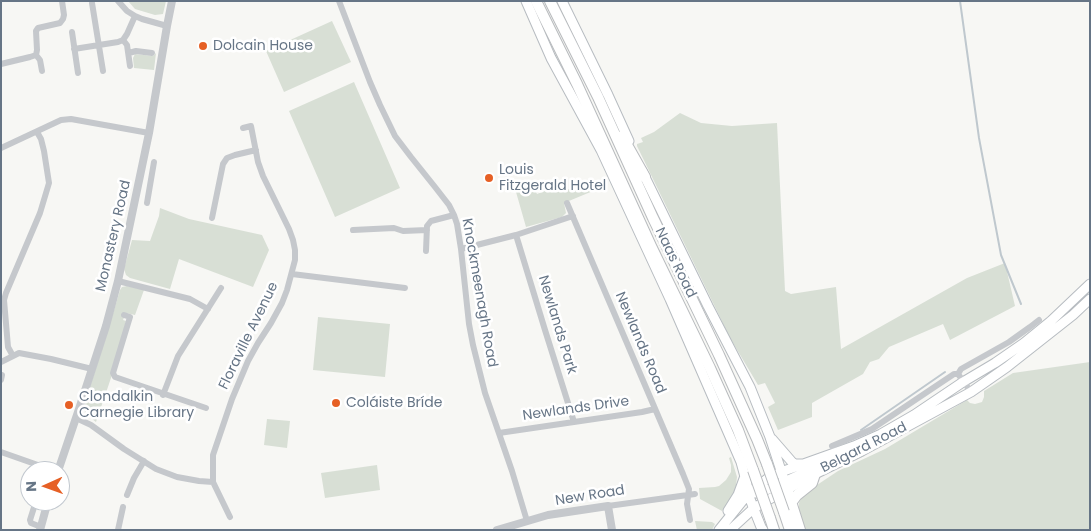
<!DOCTYPE html>
<html>
<head>
<meta charset="utf-8">
<style>
  body { margin:0 }
  #map { position:relative; width:1091px; height:531px; overflow:hidden; background:#f7f7f4; font-family:Poppins,sans-serif }
  canvas { display:block }
  .frame { position:absolute; inset:0; border:2px solid #667586; pointer-events:none }
  .north { position:absolute; left:20px; top:461px; width:50px; height:50px; box-sizing:border-box; background:#fff; border:1px solid #c2c8cf; border-radius:50%; rotate:268deg; font-size:14px; font-weight:700; line-height:20px; text-align:center; color:#667586 }
  .north::after { content:''; display:block; margin:auto; width:18px; height:22px; background:#e66025; clip-path:polygon(50% 0,100% 100%,50% 72%,0 100%) }
</style>
</head>
<body>
<div id="map">
<canvas width="1091" height="531"></canvas>
<div class="frame"></div>
<div class="north">N</div>
</div>
<script>
const context = document.querySelector('canvas').getContext('2d');
context.lineJoin = 'round';
function fill(path, color) { context.fillStyle = color; context.fill(path, 'evenodd'); }
const toPath = rows => new Path2D(rows.map(r => 'M' + r).join(''));
function stroke(path, color, width, dash) { context.strokeStyle = color; context.lineWidth = width; context.lineCap = dash ? 'butt' : 'round'; context.setLineDash(dash || []); context.stroke(path); }
function drawText(font, color, halo, rows, align = 'center') {
  context.font = font + ' Poppins,sans-serif'; context.lineWidth = 5; context.setLineDash([]); context.textBaseline = 'middle'; context.strokeStyle = halo; context.fillStyle = color; for (const [text, x, y, turn = 0] of rows) {
    context.save(); context.translate(x, y); context.rotate((+turn || 0) * Math.PI / 180); context.textAlign = isNaN(turn) ? turn : align; if (halo) context.strokeText(text, 0, 0); context.fillText(text, 0, 0); context.restore();
  }
}
fill(toPath([
  [128,1,166,1,163,14,155,15,135,9],
  [332,21,351,62,284,92,266,51],
  [156,53,154,70,134,68,133,58,135,54,153,56],
  [354,82,400,188,335,217,289,111],
  [680,113,701,123,732,126,777,123,785,291,791,294,836,287,841,349,967,278,1005,263,1015,306,950,340,943,324,889,347,879,359,870,362,863,374,812,403,812,417,778,430,768,407,775,403,765,383,758,385,730,338,637,146,637,144,643,142,641,138,654,132],
  [528,187,531,192,535,190,537,194,552,188,593,191,564,203,566,213,562,217,526,227,516,192],
  [160,208,189,219,262,235,269,250,253,287,179,259,170,289,130,278,126,275,124,269,132,240,150,241,159,216],
  [127,286,144,290,135,315,126,313,123,320,126,321,112,375,96,422,88,416,83,408,105,340,120,290,122,287],
  [318,317,390,324,385,377,313,370],
  [1090,362,1090,530,804,530,803,523,799,509,799,503,801,499,814,487,838,471,885,449,967,400,970,403,975,404,982,402,984,397,984,391,1013,373],
  [267,419,290,421,287,448,264,445],
  [731,457,737,477,736,486,733,496,722,511,700,499,699,488,715,487,719,486,726,480,731,472,731,465,729,458],
  [377,465,380,490,325,498,321,473],
  [695,521,712,522,715,524,712,530,697,530]
]), '#d8dfd5');
stroke(toPath([
  [960,1,979,138,1001,255,1021,304],
  [861,430,945,372]
]), '#bfc8ce', 2);
const secondary = toPath([
  [526,1,551,58,601,150,670,299,741,462,747,484,748,494,761,527,763,530],
  [562,1,608,95,629,141],
  [642,171,708,306,750,387,770,437,787,489],
  [772,439,792,462,795,464,803,464],
  [756,493,762,492,821,465],
  [728,511,738,495,745,476],
  [719,530,748,494,767,479,781,472,854,446,881,434,914,415,963,382,995,363,1024,343,1051,321,1090,284],
  [730,530,754,508,766,501,815,474,862,451,971,392,1007,367,1073,315,1090,299]
]);
const trunk = toPath([
  [536,1,577,84,651,246,710,368,738,430,753,470],
  [550,1,598,97,653,218,719,355,757,439,767,464],
  [622,136,645,177],
  [787,489,800,530],
  [791,503,797,495,812,483,815,474],
  [784,512,790,530],
  [770,518,774,530]
]);
stroke(secondary, '#b7bcc1', 11);
stroke(trunk, '#b8bbbe', 12);
stroke(toPath([
  [118,1,127,11,135,16,142,19,167,26],
  [339,1,370,82,380,105,395,136,411,157,435,187,449,205,454,215,457,224,461,249,469,324,473,345,485,393,512,471,527,521],
  [92,3,103,71],
  [72,32,78,73],
  [123,40,127,45,130,66],
  [74,49,118,42,123,40,127,34,135,16],
  [129,53,136,51,152,53],
  [36,55,37,50,36,31,38,28,60,23,63,19,64,15,62,1],
  [36,55,40,60,42,71],
  [1,64,30,57,36,55],
  [1,148,61,120,71,119,149,133],
  [147,203,154,162],
  [567,203,683,474,689,489,687,504,690,520],
  [212,218,223,164,227,158,235,155,256,150],
  [353,230,394,228,403,231,427,230],
  [516,235,545,330,574,422],
  [461,249,516,235,573,216],
  [426,251,427,226,431,221,454,215],
  [292,274,405,288],
  [118,281,190,299,208,309],
  [124,315,130,317,113,373,115,377,206,408],
  [13,356,8,347,4,300,6,293,40,213,49,183,44,151,41,139,37,132],
  [1,362,19,353,51,359,92,369],
  [1,380,2,375],
  [971,392,958,374,961,369,1009,342,1030,327,1039,320],
  [163,395,178,356,221,288],
  [76,418,91,425,124,449,156,469,177,477,199,481,213,482],
  [499,433,642,412,655,409],
  [832,446,872,429,933,388,954,374,958,374],
  [1,452,55,471],
  [127,495,134,478,144,461],
  [36,501,30,520,31,523,41,527],
  [608,506,695,494],
  [230,517,213,482,213,455,232,399,248,361,258,343,271,323,282,303,287,290,295,260,295,250,293,240,289,229,263,176,258,162,251,126,243,128],
  [118,530,123,507]
]), '#c5c8cc', 6);
stroke(toPath([
  [58,471,79,409,106,326,118,281,149,133,167,26,172,1],
  [40,530,48,501],
  [497,530,548,515,608,506,612,530]
]), '#c5c8cc', 8);
stroke(secondary, '#fff', 9);
stroke(trunk, '#fff', 10);
const trunkBridge = toPath([
  [767,464,784,512],
  [753,470,770,518]
]);
stroke(trunkBridge, '#b8bbbe', 12, []);
stroke(trunkBridge, '#fff', 10);
for (const [x, y, r, color] of [
  [203,46,5,"#e66025"],
  [489,178,5,"#e66025"],
  [336,403,5,"#e66025"],
  [69,405,5,"#e66025"]
]) { const dot = new Path2D(); dot.arc(x, y, r, 0, 2 * Math.PI); context.fillStyle = color; context.fill(dot); stroke(dot, '#fff', 2); }
drawText('14px', '#667586', '#fff', [
  ["Dolcain House",213,46],
  ["Louis",499,170],
  ["Fitzgerald Hotel",499,186],
  ["Clondalkin",79,397],
  ["Carnegie Library",79,413],
  ["Coláiste Bríde",346,403]
], 'left');
drawText('14px', '#667586', '#fff', [
  ["Monastery Road",114,236,-77],
  ["Naas Road",675,263,64],
  ["Knockmeenagh Road",479,293,80],
  ["Newlands Park",557,325,73],
  ["Floraville Avenue",249,336,-64],
  ["Newlands Road",640,343,67],
  ["Newlands Drive",576,409,-8],
  ["Belgard Road",864,448,-27],
  ["New Road",590,496,-9]
]);
</script>
</body>
</html>
